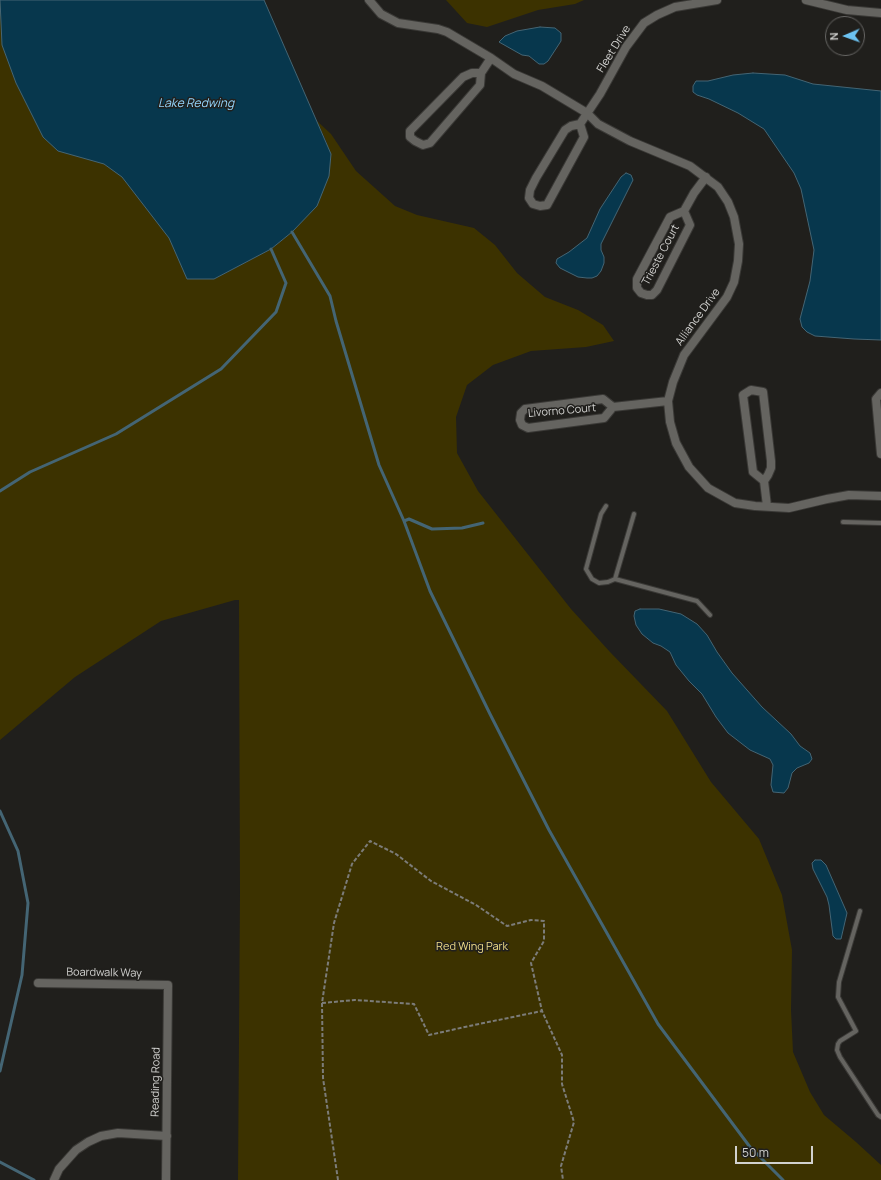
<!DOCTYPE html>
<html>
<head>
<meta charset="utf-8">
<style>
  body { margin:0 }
  #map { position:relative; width:881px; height:1180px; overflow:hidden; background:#201f1c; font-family:Manrope,sans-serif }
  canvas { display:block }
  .north { position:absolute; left:825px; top:16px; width:40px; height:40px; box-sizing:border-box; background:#201f1c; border:1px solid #676664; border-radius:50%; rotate:268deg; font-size:11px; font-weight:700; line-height:16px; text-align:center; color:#d1d1cf }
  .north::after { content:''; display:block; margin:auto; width:14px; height:18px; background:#6cc3f2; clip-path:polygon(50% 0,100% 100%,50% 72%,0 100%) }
  .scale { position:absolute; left:735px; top:1146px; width:78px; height:18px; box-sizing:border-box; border:2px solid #d1d1cf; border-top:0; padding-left:5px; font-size:12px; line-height:14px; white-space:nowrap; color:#d1d1cf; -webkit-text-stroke:3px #201f1c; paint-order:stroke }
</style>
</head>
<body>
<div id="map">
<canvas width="881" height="1180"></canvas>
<div class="north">N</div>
<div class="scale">50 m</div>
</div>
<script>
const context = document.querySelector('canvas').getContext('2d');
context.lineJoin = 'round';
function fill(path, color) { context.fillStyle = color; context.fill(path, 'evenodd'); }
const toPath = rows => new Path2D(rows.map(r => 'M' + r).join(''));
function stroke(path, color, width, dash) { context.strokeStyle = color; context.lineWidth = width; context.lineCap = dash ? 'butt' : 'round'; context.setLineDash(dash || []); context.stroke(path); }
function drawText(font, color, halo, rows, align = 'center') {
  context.font = font + ' Manrope,sans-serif'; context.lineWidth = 3; context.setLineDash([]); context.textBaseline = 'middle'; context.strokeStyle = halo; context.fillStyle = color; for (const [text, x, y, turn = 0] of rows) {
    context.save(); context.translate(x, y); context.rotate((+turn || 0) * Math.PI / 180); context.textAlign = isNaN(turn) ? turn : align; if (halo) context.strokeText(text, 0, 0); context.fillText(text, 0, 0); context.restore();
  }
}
fill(toPath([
  [0,0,214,279,271,249,292,232,327,143,317,121,331,134,356,171,395,206,417,215,474,228,495,245,517,273,545,297,578,310,603,325,614,341,586,347,531,351,493,365,467,385,456,417,457,453,478,491,571,609,610,652,667,711,711,782,759,839,782,895,792,950,791,1010,793,1052,810,1092,824,1115,856,1142,881,1165,881,1180,238,1180,240,894,239,600,235,600,161,621,75,677,0,740],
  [446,0,584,0,575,4,538,10,487,27,467,23]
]), '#3c3200');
const water = toPath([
  [0,0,264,0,331,154,329,176,317,206,292,232,271,249,214,279,187,279,169,238,122,177,104,164,58,151,43,137,16,83,2,45,0,0],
  [540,27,555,28,561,33,561,41,548,61,544,64,539,64,529,56,522,55,499,42,505,36,517,31,540,27],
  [753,73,785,75,813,84,881,91,881,340,854,339,815,336,807,332,802,327,800,319,810,281,814,250,801,189,794,173,764,129,738,113,709,99,697,95,693,92,693,86,696,81,708,81,733,75,753,73],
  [626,173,631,175,633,180,601,244,601,250,604,257,604,263,601,271,597,276,592,278,587,278,578,277,560,268,556,263,557,259,569,252,587,238,600,209,621,177,626,173],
  [640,609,659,609,681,614,697,624,707,635,717,652,732,673,762,707,791,734,800,746,810,753,812,759,809,763,797,768,792,773,788,788,784,793,773,792,771,785,773,765,770,759,750,750,728,733,716,717,702,694,689,681,676,665,670,652,661,646,653,643,642,634,636,625,634,616,635,611,640,609],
  [815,860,821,860,826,865,847,913,841,939,836,939,833,936,829,905,827,897,813,869,812,863,815,860]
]);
fill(water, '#07374d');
stroke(water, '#446574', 1);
stroke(toPath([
  [292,232,330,296,336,321,379,465,404,521,430,591,490,714,549,830,658,1024,750,1147,783,1180],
  [0,491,30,472,116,434,221,369,276,312,286,283,271,249],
  [404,521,409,519,432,529,462,528,483,523],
  [0,811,18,851,28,903,22,975,0,1071],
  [0,1162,34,1180]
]), '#446574', 3);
const lane = toPath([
  [606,506,601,514,586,569,592,579,599,583,608,582,615,579],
  [634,514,615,579,697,601,710,615],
  [843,522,881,523],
  [860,911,839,982,838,997,856,1031,840,1041,838,1044,837,1050,840,1057,878,1115,881,1117]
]);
const street = toPath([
  [369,0,381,14,398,23,438,29,447,32,491,58,514,74,542,86,587,113,598,124,630,141,690,166,718,187,728,202,734,217,739,244,738,261,734,282,727,297,684,355,673,382,668,401,670,422,676,443,689,467,708,488,735,503,755,506,789,508,827,499,849,495,881,496],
  [806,0,847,10,881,13],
  [481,73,472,73,463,77,410,131,410,137,415,141,423,145,430,143,480,85,481,73,491,58],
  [580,124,571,126,565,130,536,178,530,190,529,198,533,204,540,206,547,205,584,137,580,124,600,94,626,47,644,23,657,15,675,7,717,0],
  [684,211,690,225,657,290,652,295,647,295,641,293,637,288,637,279,670,217,684,211,694,193,706,177],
  [881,393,876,399,881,454],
  [613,407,604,418,528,428,522,425,520,420,521,413,525,409,603,399,613,407,668,401],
  [764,481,753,472,743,395,751,390,763,392,771,461,771,468,768,475,764,481,767,506],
  [38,983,168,985,166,1180],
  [54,1180,59,1169,76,1150,88,1142,101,1136,118,1133,167,1136]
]);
stroke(lane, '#3a3936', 6);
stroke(street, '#3a3936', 10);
stroke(toPath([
  [322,1003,355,1000,414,1004,429,1035,474,1025,542,1011],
  [338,1180,323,1078,322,1003,334,923,352,864,370,841,396,854,431,881,476,905,507,926,531,920,544,921,544,941,531,963,542,1011,562,1055,562,1084,574,1122,561,1166,563,1180]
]), '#7c7c79', 2, [4, 2]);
stroke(lane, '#656460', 4);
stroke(street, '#656460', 8);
drawText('11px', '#d1d1cf', '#201f1c', [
  ["Fleet Drive",614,49,-58],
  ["Trieste Court",661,255,-62],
  ["Alliance Drive",698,317,-54],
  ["Livorno Court",562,411,-5],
  ["Boardwalk Way",104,973,1],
  ["Reading Road",156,1082,-89]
]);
drawText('11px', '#f1de89', '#201f1c', [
  ["Red Wing Park",472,947]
]);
drawText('italic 12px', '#93d5fc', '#201f1c', [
  ["Lake Redwing",196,104]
]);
</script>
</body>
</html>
